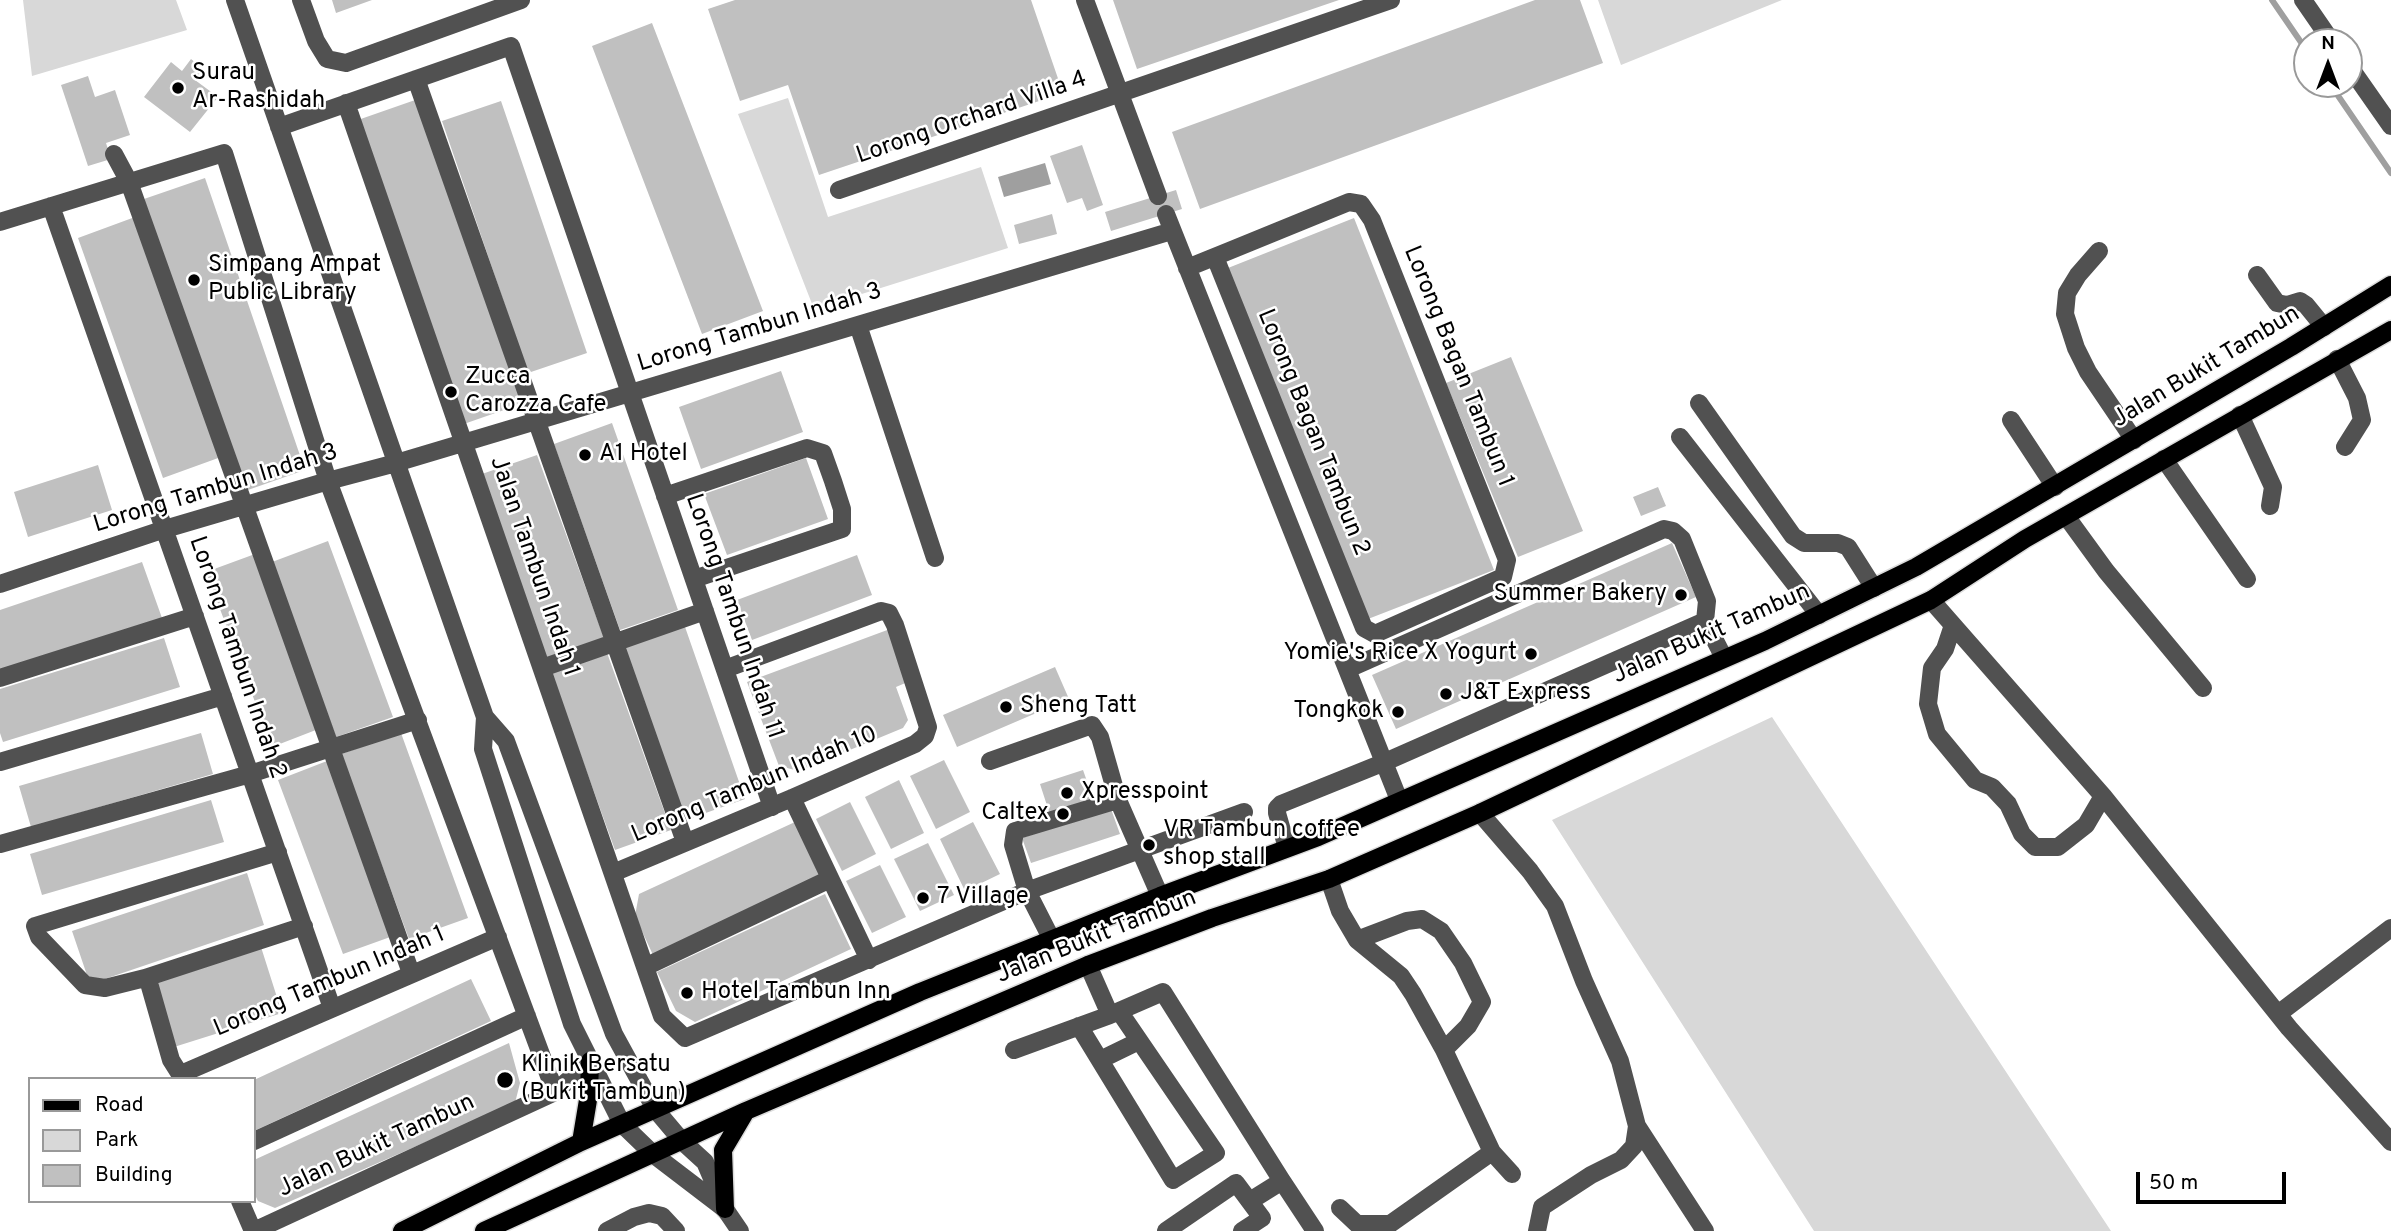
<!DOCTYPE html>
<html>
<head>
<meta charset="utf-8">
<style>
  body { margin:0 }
  #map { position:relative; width:2391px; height:1231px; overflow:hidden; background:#fff; font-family:Overpass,sans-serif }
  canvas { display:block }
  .legend { position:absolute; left:28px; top:1077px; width:228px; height:126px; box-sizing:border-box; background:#fff; border:2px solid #999; margin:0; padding:9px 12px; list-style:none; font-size:21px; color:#000 }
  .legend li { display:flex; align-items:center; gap:14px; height:35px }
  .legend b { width:35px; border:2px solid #999 }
  .north { position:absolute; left:2293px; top:28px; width:70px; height:70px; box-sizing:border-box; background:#fff; border:2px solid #999; border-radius:50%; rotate:0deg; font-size:19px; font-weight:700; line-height:28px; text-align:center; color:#000 }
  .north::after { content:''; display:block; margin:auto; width:24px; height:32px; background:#000; clip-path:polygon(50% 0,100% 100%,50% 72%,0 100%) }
  .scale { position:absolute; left:2136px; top:1172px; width:150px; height:32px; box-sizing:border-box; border:4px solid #000; border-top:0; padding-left:9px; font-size:21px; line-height:24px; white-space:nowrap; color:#000; -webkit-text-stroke:5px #fff; paint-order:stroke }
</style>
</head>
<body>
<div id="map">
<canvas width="2391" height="1231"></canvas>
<ul class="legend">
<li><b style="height:9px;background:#000"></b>Road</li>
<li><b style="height:19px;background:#d8d8d8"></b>Park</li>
<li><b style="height:19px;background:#c0c0c0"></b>Building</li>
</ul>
<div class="north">N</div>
<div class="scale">50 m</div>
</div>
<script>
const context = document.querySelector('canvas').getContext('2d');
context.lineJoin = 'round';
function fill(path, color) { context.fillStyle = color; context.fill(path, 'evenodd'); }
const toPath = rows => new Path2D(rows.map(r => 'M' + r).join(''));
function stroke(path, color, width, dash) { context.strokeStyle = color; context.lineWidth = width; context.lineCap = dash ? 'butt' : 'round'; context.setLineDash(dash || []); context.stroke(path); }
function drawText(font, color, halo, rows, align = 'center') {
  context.font = font + ' Overpass,sans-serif'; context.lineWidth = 5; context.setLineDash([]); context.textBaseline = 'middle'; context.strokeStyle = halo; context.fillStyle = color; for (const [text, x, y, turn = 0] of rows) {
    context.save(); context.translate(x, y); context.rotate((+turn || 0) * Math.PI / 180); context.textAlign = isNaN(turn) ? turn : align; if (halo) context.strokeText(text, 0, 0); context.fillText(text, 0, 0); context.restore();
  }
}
fill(toPath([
  [23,0,176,0,187,30,32,76],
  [1598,0,1782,0,1621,65],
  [788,98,828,217,981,167,1008,248,814,309,738,114],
  [1772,717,2111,1231,1814,1231,1552,820]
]), '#d8d8d8');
fill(toPath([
  [1045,163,1051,184,1004,197,998,177]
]), '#9f9f9f');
stroke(toPath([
  [2272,0,2307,51],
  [2330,84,2391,173]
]), '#9f9f9f', 6);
fill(toPath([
  [332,0,372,0,336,13],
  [735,0,1031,0,1063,93,819,175,788,85,740,101,708,9],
  [1113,0,1339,0,1137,69],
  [1535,0,1580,0,1603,63,1200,209,1172,132],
  [652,23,763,311,702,334,592,46],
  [191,59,203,69,195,80,218,97,190,132,144,97,171,62,182,71],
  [88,76,95,97,115,90,130,135,106,143,111,159,88,166,61,85],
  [418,99,524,403,461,425,355,121],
  [501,101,587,353,528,373,442,121],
  [1082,145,1103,205,1087,211,1082,198,1067,203,1050,156],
  [205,178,305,470,245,491,144,199],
  [1176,190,1182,209,1111,231,1105,212],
  [1052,214,1057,234,1019,244,1014,225],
  [135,217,221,457,163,478,78,238],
  [1354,218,1494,570,1368,619,1228,268],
  [1511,357,1583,531,1518,557,1446,383],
  [781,371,803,432,701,469,679,407],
  [612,423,678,610,620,630,554,444],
  [537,455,604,638,545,659,479,475],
  [806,458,828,519,727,555,704,494],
  [98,465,112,510,28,537,14,492],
  [1658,487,1666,506,1641,516,1633,497],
  [328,541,393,717,336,737,272,562],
  [1672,543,1696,597,1396,729,1372,675],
  [255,554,321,728,272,747,206,572],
  [857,555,872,595,752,640,737,600],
  [142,562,162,618,0,673,0,610],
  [684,624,745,799,686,820,624,645],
  [890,629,910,681,896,687,908,720,903,728,799,771,779,766,747,682],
  [164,638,180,687,3,742,0,733,0,689],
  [606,650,671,830,615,850,550,670],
  [1055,667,1069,699,957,747,943,715],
  [201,733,213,774,31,827,19,786],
  [401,733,468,918,409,939,341,754],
  [944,760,970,812,936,829,910,776],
  [327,761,393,936,343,954,278,780],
  [1083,770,1094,801,1111,809,1120,834,1031,863,1022,838,1054,827,1040,784],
  [899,780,924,833,891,849,865,797],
  [211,800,224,842,42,895,30,854],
  [850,802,876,854,842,871,816,819],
  [795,822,821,877,653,955,635,916,639,894],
  [973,822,1000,874,965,891,940,839],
  [928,843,954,895,920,911,894,859],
  [880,865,906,917,872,933,846,881],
  [247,873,264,925,90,984,72,931],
  [825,894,851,949,695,1022,676,1011,657,972],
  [261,947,282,1013,174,1047,153,982],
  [471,979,491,1021,254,1131,254,1080],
  [509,1043,520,1083,515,1103,275,1208,258,1201,254,1193,254,1160]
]), '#c0c0c0');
const major = toPath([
  [581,1142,589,1094,590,1061],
  [725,1209,723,1150,746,1111],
  [402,1231,581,1142,920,992,1160,896,1318,837,1765,641,1916,567,2291,347,2391,285],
  [484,1231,746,1111,1088,965,1212,918,1329,879,1480,813,1736,692,1931,600,2025,539,2391,330]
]);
stroke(major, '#dbdbdb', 21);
stroke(toPath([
  [235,0,485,717,483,749,572,1024,622,1124,653,1154,725,1209],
  [301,0,316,41,327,59,346,63,521,0],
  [1085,0,1158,196],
  [2303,0,2332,42],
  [2349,66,2391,126],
  [416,79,685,842],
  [346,103,662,1016,685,1038,1027,891,1244,812],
  [279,127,511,46,772,807],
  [114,154,129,182,411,973],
  [839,190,1391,0],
  [51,206,332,1008],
  [1166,214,1399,800],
  [0,222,224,153,328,481,555,1092],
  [2099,251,2078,275,2067,293,2065,314,2076,348,2088,372,2134,440],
  [1187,268,1229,251,1349,202,1361,204,1372,220,1507,560,1503,577,1375,634,1364,628,1215,257],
  [2257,275,2277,303,2287,305,2300,301,2306,305,2324,327],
  [858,325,935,558],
  [2337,359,2357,398,2362,420,2345,447],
  [1699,403,1793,536,1804,543,1838,543,1848,547,1874,588],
  [2240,415,2273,487,2270,506],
  [2011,420,2055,487],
  [1680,437,1819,615],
  [2164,459,2247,579],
  [665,496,807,448,823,453,833,481,842,509,842,529,694,579],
  [2066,516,2106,571,2203,688],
  [0,584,165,529,328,481,396,463,1172,231],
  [1931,600,2103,796,2289,1028,2391,1142],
  [1953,625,1945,649,1932,668,1928,704,1937,734,1975,780,1992,787,2008,804,2022,834,2035,847,2058,847,2086,825,2103,796],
  [542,668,705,611],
  [1348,669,1664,529,1673,531,1682,539,1707,601,1705,621,1724,658],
  [0,678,195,616],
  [485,717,506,741,614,1034,655,1109,682,1141,705,1162,725,1209,740,1231],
  [990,761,1092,725,1100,737,1118,800],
  [0,762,223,696],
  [792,798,869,960],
  [1480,813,1530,871,1555,906,1584,981,1620,1061,1637,1126,1634,1146,1621,1160,1591,1175,1542,1207,1537,1231],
  [0,844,250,774,418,720],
  [1287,848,1277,813,1277,808,1281,804,1385,762,1705,621],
  [613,873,792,798,915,744,925,736,928,727,895,625,889,613,881,611,725,669],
  [1329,879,1340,911,1357,940,1401,976,1413,994,1444,1050,1492,1152,1512,1174],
  [1052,940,1027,891,1013,845,1015,831,1118,800,1160,896],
  [1357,940,1407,921,1422,919,1441,931,1463,963,1482,1002,1468,1026,1444,1050],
  [1088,965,1110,1015,1163,992,1282,1181,1250,1201],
  [645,967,830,879],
  [145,978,304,926],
  [2278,1014,2391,928],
  [1079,1026,1173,1180,1216,1153,1119,1011],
  [1014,1050,1110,1015],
  [1100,1060,1139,1041],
  [181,1074,498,937],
  [183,1079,171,1060,149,983,145,978,105,988,85,985,39,937,35,926,278,852],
  [1637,1126,1705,1231],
  [254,1141,527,1016],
  [1282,1181,1315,1231],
  [240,1201,253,1231],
  [1340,1208,1357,1224,1390,1224,1492,1152],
  [254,1231,555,1092,590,1061],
  [607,1231,634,1217,649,1213,662,1216,676,1231],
  [1166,1231,1236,1183,1262,1218,1242,1231]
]), '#515151', 18);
stroke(major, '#000', 18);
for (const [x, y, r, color] of [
  [178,88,7,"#000"],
  [194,280,7,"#000"],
  [451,392,7,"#000"],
  [585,455,7,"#000"],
  [1681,595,7,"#000"],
  [1531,654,7,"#000"],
  [1446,694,7,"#000"],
  [1006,707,7,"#000"],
  [1398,712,7,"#000"],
  [1067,793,7,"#000"],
  [1063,814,7,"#000"],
  [1149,845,7,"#000"],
  [923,898,7,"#000"],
  [687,993,7,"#000"],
  [505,1080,9,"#000"]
]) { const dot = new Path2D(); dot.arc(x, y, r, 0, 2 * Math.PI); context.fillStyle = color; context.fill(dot); stroke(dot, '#fff', 2.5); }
drawText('24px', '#000', '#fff', [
  ["Surau",192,74],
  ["Ar-Rashidah",192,102],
  ["Simpang Ampat",208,266],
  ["Public Library",208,294],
  ["Zucca",465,378],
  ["Carozza Cafe",465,406],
  ["A1 Hotel",599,455],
  ["Summer Bakery",1667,595,"right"],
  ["Yomie's Rice X Yogurt",1517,654,"right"],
  ["J&T Express",1460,694],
  ["Sheng Tatt",1020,707],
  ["Tongkok",1384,712,"right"],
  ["Xpresspoint",1081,793],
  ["Caltex",1049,814,"right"],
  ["VR Tambun coffee",1163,831],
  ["shop stall",1163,859],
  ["7 Village",937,898],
  ["Hotel Tambun Inn",701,993],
  ["Klinik Bersatu",521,1066],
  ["(Bukit Tambun)",521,1094]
], 'left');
drawText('24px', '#000', '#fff', [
  ["Lorong Orchard Villa 4",972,119,-19],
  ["Lorong Tambun Indah 3",760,329,-17],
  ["Lorong Bagan Tambun 1",1457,367,68],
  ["Jalan Bukit Tambun",2207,368,-31],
  ["Lorong Bagan Tambun 2",1312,433,68],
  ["Lorong Tambun Indah 3",216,490,-17],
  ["Jalan Tambun Indah 1",533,567,71],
  ["Lorong Tambun Indah 11",733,617,71],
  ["Jalan Bukit Tambun",1712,635,-24],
  ["Lorong Tambun Indah 2",236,658,71],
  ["Lorong Tambun Indah 10",755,786,-23],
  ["Jalan Bukit Tambun",1097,938,-22],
  ["Lorong Tambun Indah 1",330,983,-23],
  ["Jalan Bukit Tambun",377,1147,-25]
]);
</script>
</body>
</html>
